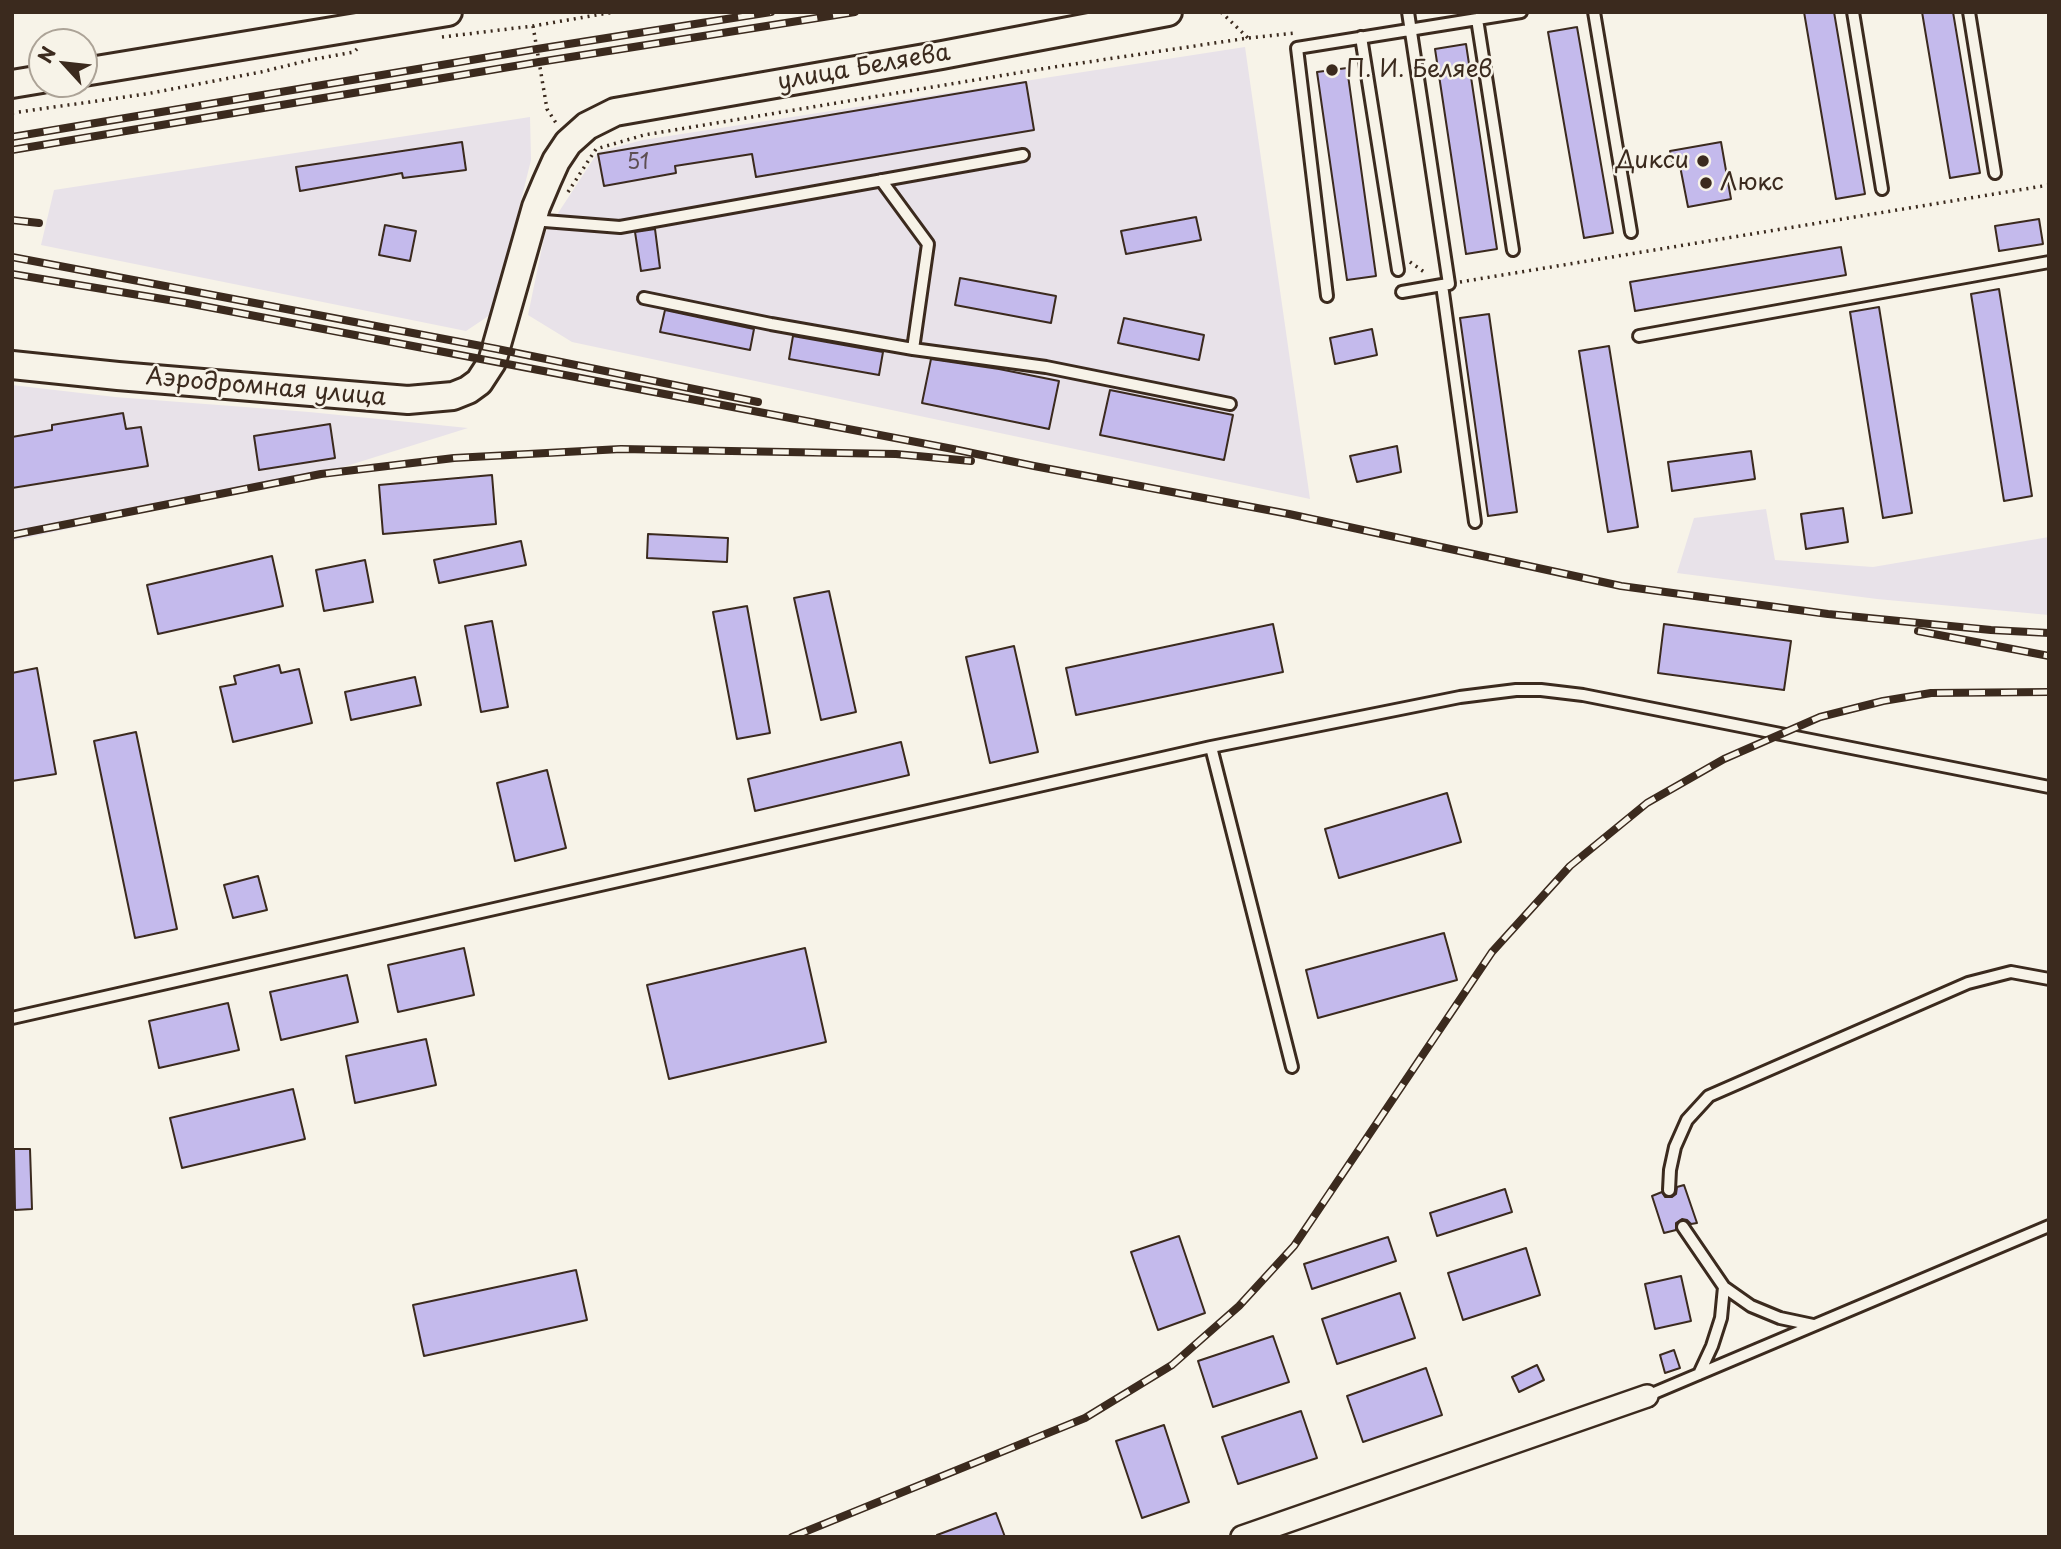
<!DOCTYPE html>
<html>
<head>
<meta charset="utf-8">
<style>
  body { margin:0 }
  #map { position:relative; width:2061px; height:1549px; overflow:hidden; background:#f7f3e8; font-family:"Playpen Sans",sans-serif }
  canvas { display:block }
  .frame { position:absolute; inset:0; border:14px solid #3b2a1e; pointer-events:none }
  .north { position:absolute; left:28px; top:28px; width:70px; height:70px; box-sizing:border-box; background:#f7f3e8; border:2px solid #aca397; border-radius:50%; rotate:297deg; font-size:19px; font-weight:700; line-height:28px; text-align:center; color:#3b2a1e }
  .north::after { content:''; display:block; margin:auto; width:24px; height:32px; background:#3b2a1e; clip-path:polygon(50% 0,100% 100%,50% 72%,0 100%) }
</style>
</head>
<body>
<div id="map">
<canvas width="2061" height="1549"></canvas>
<div class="frame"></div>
<div class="north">N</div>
</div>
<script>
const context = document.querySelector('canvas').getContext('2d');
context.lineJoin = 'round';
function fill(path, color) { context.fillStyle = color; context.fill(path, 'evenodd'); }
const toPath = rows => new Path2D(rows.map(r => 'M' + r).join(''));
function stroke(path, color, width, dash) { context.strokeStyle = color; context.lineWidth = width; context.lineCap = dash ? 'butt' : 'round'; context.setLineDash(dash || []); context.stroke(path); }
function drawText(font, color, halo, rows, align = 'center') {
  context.font = font + ' "Playpen Sans",sans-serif'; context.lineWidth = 5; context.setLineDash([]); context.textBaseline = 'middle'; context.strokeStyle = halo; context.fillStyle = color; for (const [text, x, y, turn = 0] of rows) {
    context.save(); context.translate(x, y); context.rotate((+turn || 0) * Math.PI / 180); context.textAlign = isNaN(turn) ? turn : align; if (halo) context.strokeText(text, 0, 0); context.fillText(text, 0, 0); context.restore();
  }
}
fill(toPath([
  [1245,47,1310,499,572,342,528,315,545,233,598,152,643,140],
  [530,117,531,160,493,313,466,331,41,245,54,190],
  [12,385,115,397,309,412,468,428,321,474,12,541],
  [1766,509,1775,560,1873,567,2049,537,2049,615,1877,599,1677,573,1694,518]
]), '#e8e2e9');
const building = toPath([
  [1804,12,1834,12,1865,194,1836,199,1804,12],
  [1922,12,1953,12,1980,173,1950,178,1922,12],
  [1577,27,1613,233,1584,238,1548,32,1577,27],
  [1466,44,1497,249,1466,254,1435,49,1466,44],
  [1347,68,1376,276,1347,280,1317,72,1347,68],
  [1026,82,1034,130,756,177,752,154,675,166,676,173,604,186,598,154,1026,82],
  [462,142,466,170,403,178,402,173,300,191,296,167,462,142],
  [1721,142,1731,199,1688,207,1680,166,1673,167,1670,151,1721,142],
  [1196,217,1201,240,1126,254,1121,231,1196,217],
  [2039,219,2043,244,1999,251,1995,226,2039,219],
  [385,225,416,231,410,261,379,255,385,225],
  [655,229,660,268,641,271,635,232,655,229],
  [1841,247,1846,275,1635,311,1630,282,1841,247],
  [960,278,1056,296,1051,323,955,305,960,278],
  [1999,289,2032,496,2004,501,1971,294,1999,289],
  [1879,307,1912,513,1883,518,1850,312,1879,307],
  [665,310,754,329,750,350,660,332,665,310],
  [1489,314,1517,512,1488,516,1460,318,1489,314],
  [1124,318,1204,335,1199,360,1118,343,1124,318],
  [1372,329,1377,355,1335,364,1330,338,1372,329],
  [793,336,883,352,879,375,789,359,793,336],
  [1609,346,1638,527,1608,532,1579,351,1609,346],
  [931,359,999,369,1059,381,1049,429,922,403,931,359],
  [1110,390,1233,415,1224,460,1100,435,1110,390],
  [123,413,126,429,141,427,148,466,12,488,12,437,52,430,52,425,123,413],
  [330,424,335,458,259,470,254,436,330,424],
  [1397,446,1401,472,1357,482,1350,456,1397,446],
  [1751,451,1755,479,1672,491,1668,462,1751,451],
  [492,475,496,524,383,534,379,485,492,475],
  [1843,508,1848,542,1806,549,1801,514,1843,508],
  [648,534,728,538,727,562,647,558,648,534],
  [521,541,526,565,439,583,434,560,521,541],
  [272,556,283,606,158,634,147,585,272,556],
  [365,560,373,602,324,611,316,570,365,560],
  [829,591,856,712,821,720,794,598,829,591],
  [747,606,770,733,737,739,713,612,747,606],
  [492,621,508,707,481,712,465,626,492,621],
  [1273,624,1283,672,1076,715,1066,668,1273,624],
  [1664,624,1791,641,1784,690,1658,673,1664,624],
  [1014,646,1038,752,990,763,966,657,1014,646],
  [279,665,281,673,299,669,312,723,233,742,220,687,236,684,234,676,279,665],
  [37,668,56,774,12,781,12,673,37,668],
  [415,677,421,705,351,720,345,692,415,677],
  [136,732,177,929,135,938,94,741,136,732],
  [901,742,909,775,755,811,748,779,901,742],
  [547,770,566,848,515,861,497,783,547,770],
  [1447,793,1461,842,1339,878,1325,829,1447,793],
  [258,876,267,910,233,918,224,885,258,876],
  [1444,933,1457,980,1318,1018,1306,970,1444,933],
  [464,948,474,995,398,1012,388,965,464,948],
  [805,948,826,1042,669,1079,647,985,805,948],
  [347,975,358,1022,281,1040,270,992,347,975],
  [228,1003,239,1050,159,1068,149,1021,228,1003],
  [426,1039,436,1085,355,1103,346,1056,426,1039],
  [293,1089,305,1139,182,1168,170,1118,293,1089],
  [14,1149,30,1149,32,1209,15,1210,14,1149],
  [1684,1185,1697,1223,1691,1224,1687,1220,1682,1219,1676,1223,1676,1230,1664,1233,1652,1196,1662,1192,1665,1197,1672,1197,1676,1194,1677,1187,1684,1185],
  [1505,1189,1512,1212,1437,1236,1430,1213,1505,1189],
  [1179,1236,1205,1313,1158,1330,1131,1252,1179,1236],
  [1388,1237,1396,1261,1312,1289,1304,1264,1388,1237],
  [1526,1248,1540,1295,1463,1320,1448,1273,1526,1248],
  [576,1270,587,1320,424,1356,413,1305,576,1270],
  [1681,1276,1691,1321,1655,1329,1645,1284,1681,1276],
  [1400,1293,1415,1338,1337,1364,1322,1319,1400,1293],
  [1273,1336,1289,1382,1213,1407,1198,1361,1273,1336],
  [1674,1350,1680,1368,1665,1373,1660,1355,1674,1350],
  [1537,1365,1544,1380,1519,1392,1512,1377,1537,1365],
  [1426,1368,1442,1415,1363,1442,1347,1396,1426,1368],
  [1301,1411,1317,1458,1238,1484,1222,1437,1301,1411],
  [1164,1425,1189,1502,1142,1518,1116,1441,1164,1425],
  [996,1513,1005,1537,937,1537,937,1535,996,1513]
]);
fill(building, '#c4baec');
stroke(building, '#3b2a1e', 2);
const service = toPath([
  [1408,12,1449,284,1442,285,1475,522],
  [1594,12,1631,232],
  [1853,12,1882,189],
  [1969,12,1995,173],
  [1477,19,1513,250],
  [1361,37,1398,270],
  [881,180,928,244,913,349],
  [532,220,620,227,1023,155],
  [1402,292,1442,285],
  [1327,296,1297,48,1521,12],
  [644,298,771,324,913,349,1046,367,1230,404],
  [1639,336,2049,262],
  [1211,747,1292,1067],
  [12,1018,1211,747,1460,697,1516,690,1541,690,1583,695,2049,787],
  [1669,1190,1670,1170,1675,1147,1687,1120,1709,1096,1968,983,2011,972,2049,979],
  [1683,1227,1724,1287,1751,1306,1780,1318,1813,1325],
  [1699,1374,1712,1346,1721,1318,1724,1287],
  [1647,1396,2049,1226]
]);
const minor = toPath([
  [1242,1537,1647,1396]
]);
const tertiary = toPath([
  [84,72,448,12],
  [12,84,42,79],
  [12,365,118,376,408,400,453,396,468,390,479,382,492,362,536,207,547,181,556,161,568,143,587,126,615,112,942,55,1168,12]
]);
stroke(service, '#3b2a1e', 16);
stroke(minor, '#3b2a1e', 26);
stroke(tertiary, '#3b2a1e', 32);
stroke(toPath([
  [1221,12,1248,38],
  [533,26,547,109,558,126],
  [442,37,533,26,614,12],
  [12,113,146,94,261,72,310,60,354,52,357,49],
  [568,192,596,149,644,135,1041,69,1248,38,1295,33],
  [1410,262,1427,274],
  [1460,282,2049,185]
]), '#3b2a1e', 3.5, [2, 5]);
stroke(service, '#f7f3e8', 10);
stroke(minor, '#f7f3e8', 21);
stroke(tertiary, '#f7f3e8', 26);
const rail = toPath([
  [12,137,537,49,771,12],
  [12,150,539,62,855,12],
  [12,220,39,223],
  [12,257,497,349,758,402],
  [12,274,187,303,953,449,1034,466,1289,514,1621,586,1828,614,1991,630,2049,633],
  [12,535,321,474,454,458,621,449,896,454,971,461],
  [1918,631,2049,656],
  [792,1537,1085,1418,1172,1365,1239,1306,1294,1246,1492,952,1570,866,1647,803,1724,759,1820,717,1883,701,1931,693,2049,692]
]);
stroke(rail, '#3b2a1e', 8);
stroke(rail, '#f7f3e8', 5, [16]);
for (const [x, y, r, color] of [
  [1332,70,7,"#3b2a1e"],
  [1703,161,7,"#3b2a1e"],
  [1706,183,7,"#3b2a1e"]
]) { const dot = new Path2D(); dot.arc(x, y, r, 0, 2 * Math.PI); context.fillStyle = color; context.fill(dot); stroke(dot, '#f7f3e8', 2.5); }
drawText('21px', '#5d4e52', null, [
  ["51",638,163]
]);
drawText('24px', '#3b2a1e', '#f7f3e8', [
  ["улица Беляева",864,68,-10],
  ["Аэродромная улица",266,388,5]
]);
drawText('24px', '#3b2a1e', '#f7f3e8', [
  ["П. И. Беляев",1346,70],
  ["Дикси",1689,161,"right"],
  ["Люкс",1720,183]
], 'left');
</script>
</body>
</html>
